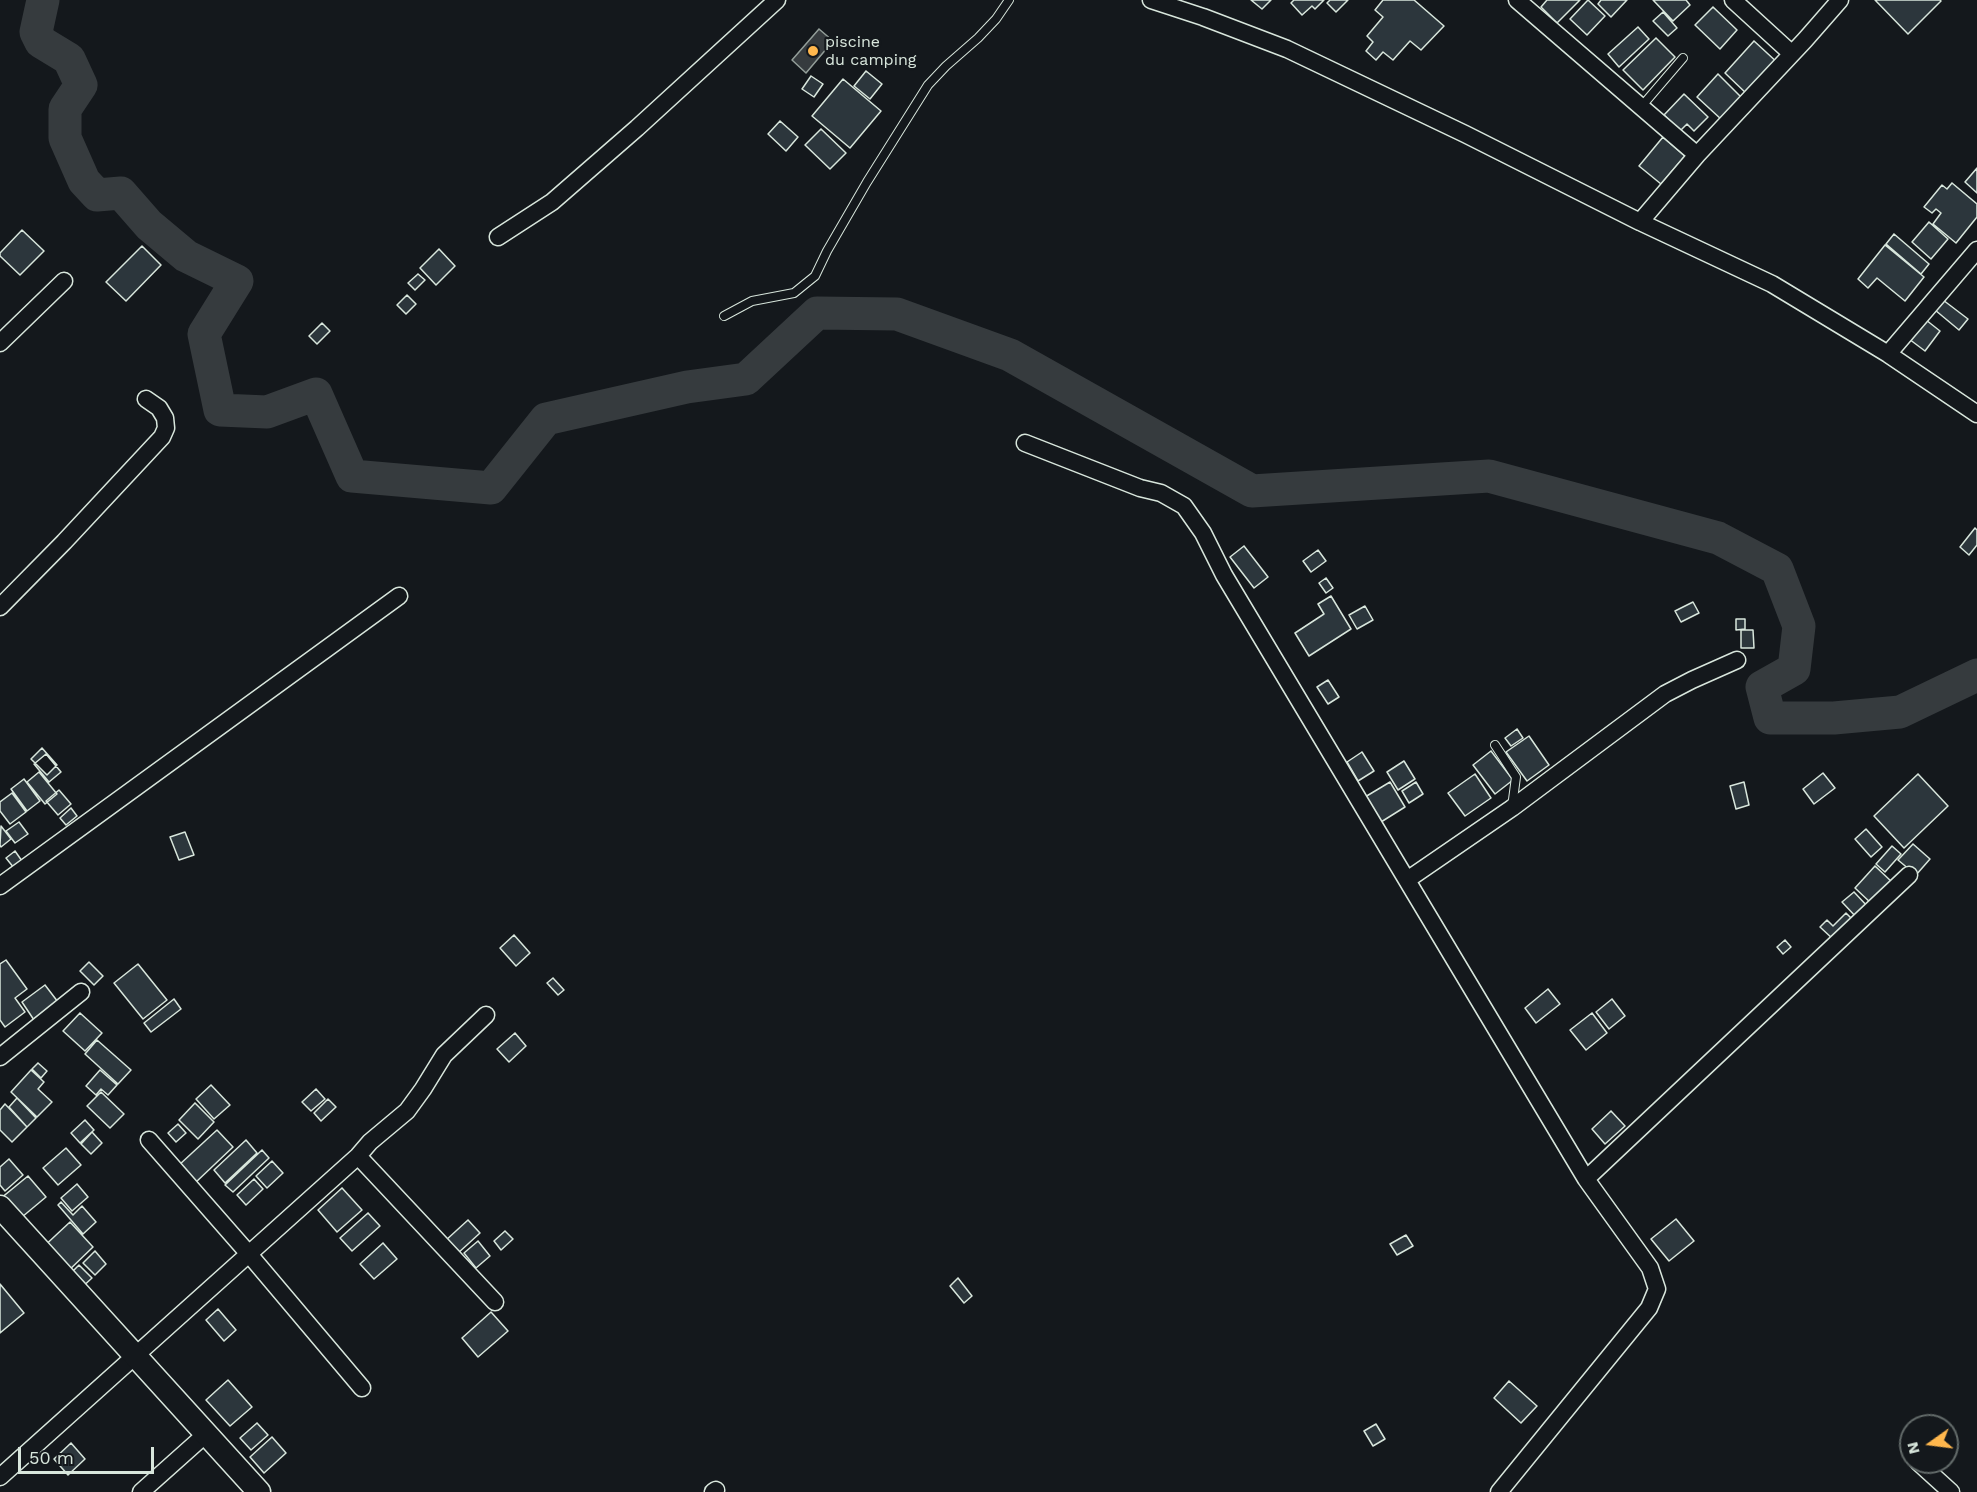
<!DOCTYPE html>
<html>
<head>
<meta charset="utf-8">
<style>
  body { margin:0 }
  #map { position:relative; width:1977px; height:1492px; overflow:hidden; background:#14181c; font-family:"Work Sans",sans-serif }
  canvas { display:block }
  .north { position:absolute; left:1899px; top:1414px; width:60px; height:60px; box-sizing:border-box; background:#14181c; border:2px solid #626a69; border-radius:50%; rotate:256deg; font-size:16px; font-weight:700; line-height:24px; text-align:center; color:#d8e6dc }
  .north::after { content:''; display:block; margin:auto; width:21px; height:27px; background:#ffb74d; clip-path:polygon(50% 0,100% 100%,50% 72%,0 100%) }
  .scale { position:absolute; left:18px; top:1447px; width:136px; height:27px; box-sizing:border-box; border:3px solid #d8e6dc; border-top:0; padding-left:8px; font-size:18px; line-height:21px; white-space:nowrap; color:#d8e6dc; -webkit-text-stroke:4px #14181c; paint-order:stroke }
</style>
</head>
<body>
<div id="map">
<canvas width="1977" height="1492"></canvas>
<div class="north">N</div>
<div class="scale">50 m</div>
</div>
<script>
const context = document.querySelector('canvas').getContext('2d');
context.lineJoin = 'round';
function fill(path, color) { context.fillStyle = color; context.fill(path, 'evenodd'); }
const toPath = rows => new Path2D(rows.map(r => 'M' + r).join(''));
function stroke(path, color, width, dash) { context.strokeStyle = color; context.lineWidth = width; context.lineCap = dash ? 'butt' : 'round'; context.setLineDash(dash || []); context.stroke(path); }
function drawText(font, color, halo, rows, align = 'center') {
  context.font = font + ' "Work Sans",sans-serif'; context.lineWidth = 4.5; context.setLineDash([]); context.textBaseline = 'middle'; context.strokeStyle = halo; context.fillStyle = color; for (const [text, x, y, turn = 0] of rows) {
    context.save(); context.translate(x, y); context.rotate((+turn || 0) * Math.PI / 180); context.textAlign = isNaN(turn) ? turn : align; if (halo) context.strokeText(text, 0, 0); context.fillText(text, 0, 0); context.restore();
  }
}
const water = toPath([
  [819,29,833,41,806,73,792,60,819,29]
]);
fill(water, '#363b3e');
stroke(water, '#939e99', 1.5);
stroke(toPath([
  [43,0,36,32,41,42,69,59,81,85,65,109,65,138,84,181,97,195,121,193,149,225,186,256,237,281,204,334,220,410,267,412,316,394,352,476,491,488,546,419,687,387,746,379,817,313,897,314,1010,355,1252,491,1489,476,1718,538,1777,569,1799,626,1794,669,1762,687,1770,718,1834,718,1900,712,1977,675]
]), '#363b3e', 33);
const building = toPath([
  [1251,0,1271,0,1262,9,1251,0],
  [1294,0,1324,0,1315,9,1312,6,1302,15,1291,3,1294,0],
  [1330,0,1348,0,1336,12,1327,3,1330,0],
  [1383,0,1414,0,1444,26,1421,50,1410,41,1393,60,1383,52,1376,60,1366,51,1373,42,1367,36,1383,17,1375,10,1383,0],
  [1547,0,1580,0,1557,23,1541,7,1547,0],
  [1588,0,1605,16,1587,35,1570,19,1588,0],
  [1601,0,1627,0,1611,17,1598,4,1601,0],
  [1653,0,1686,0,1690,5,1673,21,1653,0],
  [1875,0,1940,0,1941,1,1908,34,1875,0],
  [1713,7,1737,30,1720,49,1695,25,1713,7],
  [1663,12,1677,28,1668,36,1653,21,1663,12],
  [1638,27,1649,39,1619,67,1608,54,1638,27],
  [1656,38,1675,57,1643,90,1623,70,1656,38],
  [1754,41,1779,64,1749,96,1725,73,1754,41],
  [866,71,882,84,870,99,854,86,866,71],
  [1718,74,1742,98,1722,120,1697,97,1718,74],
  [811,76,823,84,814,97,802,89,811,76],
  [843,79,881,111,850,148,812,116,843,79],
  [1684,94,1708,117,1694,131,1687,124,1680,131,1664,115,1684,94],
  [780,121,798,137,786,151,768,134,780,121],
  [821,129,846,153,830,169,805,145,821,129],
  [1663,137,1685,156,1661,184,1639,166,1663,137],
  [1977,168,1977,193,1965,182,1977,168],
  [1952,183,1977,204,1977,217,1956,243,1933,224,1941,213,1936,209,1932,213,1924,207,1942,185,1947,189,1952,183],
  [1929,222,1948,239,1931,259,1912,242,1929,222],
  [22,230,44,251,20,275,0,256,0,253,22,230],
  [1894,234,1929,264,1921,274,1886,244,1894,234],
  [1885,245,1924,277,1905,301,1877,278,1868,288,1858,279,1885,245],
  [142,246,161,265,126,301,106,282,142,246],
  [439,249,455,266,436,285,420,268,439,249],
  [418,274,425,280,415,290,408,283,418,274],
  [407,295,416,304,406,314,397,305,407,295],
  [1943,300,1968,319,1959,330,1935,310,1943,300],
  [1921,316,1940,331,1925,351,1905,336,1921,316],
  [322,323,330,331,317,344,309,336,322,323],
  [1975,528,1977,530,1977,545,1969,555,1960,547,1975,528],
  [1244,546,1268,577,1254,588,1230,557,1244,546],
  [1318,550,1326,561,1311,572,1303,561,1318,550],
  [1326,578,1333,588,1326,593,1319,583,1326,578],
  [1331,596,1351,629,1309,656,1295,633,1324,614,1318,604,1331,596],
  [1693,602,1699,613,1681,622,1675,611,1693,602],
  [1365,606,1373,620,1357,629,1349,615,1365,606],
  [1736,619,1745,619,1745,629,1736,630,1736,619],
  [1741,630,1753,630,1754,648,1741,648,1741,630],
  [1328,680,1339,697,1328,704,1317,687,1328,680],
  [1517,729,1523,738,1511,746,1505,738,1517,729],
  [1529,736,1549,765,1527,781,1506,752,1529,736],
  [42,748,57,765,47,775,31,759,42,748],
  [1491,751,1513,780,1495,794,1473,765,1491,751],
  [1362,752,1374,771,1358,781,1347,762,1362,752],
  [46,754,61,772,49,782,34,764,46,754],
  [1404,761,1415,779,1398,790,1387,772,1404,761],
  [39,772,57,794,45,804,27,782,39,772],
  [1823,773,1835,788,1814,804,1803,789,1823,773],
  [1475,774,1491,798,1465,816,1448,793,1475,774],
  [1918,774,1948,806,1904,848,1874,816,1918,774],
  [24,779,40,801,27,811,11,789,24,779],
  [1390,782,1405,807,1381,822,1365,797,1390,782],
  [1416,782,1423,794,1409,803,1402,791,1416,782],
  [1744,782,1749,805,1736,809,1730,786,1744,782],
  [59,790,71,804,58,815,46,801,59,790],
  [12,793,26,812,10,824,0,811,0,802,12,793],
  [71,808,77,816,66,825,60,818,71,808],
  [19,822,28,834,15,843,6,831,19,822],
  [1,826,11,839,1,847,0,845,1,826],
  [1866,829,1882,847,1871,857,1855,839,1866,829],
  [185,832,194,855,179,860,170,837,185,832],
  [1913,844,1930,859,1916,875,1898,860,1913,844],
  [1892,846,1901,854,1885,872,1876,864,1892,846],
  [15,851,22,861,14,868,6,858,15,851],
  [1875,866,1893,883,1873,905,1855,888,1875,866],
  [1854,892,1869,908,1858,919,1842,902,1854,892],
  [1846,913,1853,920,1834,940,1820,927,1827,920,1833,926,1846,913],
  [514,935,530,953,516,966,500,948,514,935],
  [1785,940,1791,947,1783,954,1777,947,1785,940],
  [6,960,27,989,15,998,25,1012,5,1027,0,1020,0,964,6,960],
  [89,962,103,976,94,985,80,971,89,962],
  [138,964,167,1000,143,1019,114,983,138,964],
  [553,978,564,990,558,995,547,983,553,978],
  [45,985,58,1002,34,1020,22,1002,45,985],
  [1548,989,1560,1004,1536,1023,1525,1008,1548,989],
  [174,999,181,1009,151,1032,144,1023,174,999],
  [1612,999,1625,1016,1609,1029,1596,1012,1612,999],
  [80,1013,102,1033,85,1051,63,1031,80,1013],
  [1592,1013,1607,1033,1586,1050,1570,1030,1592,1013],
  [515,1033,526,1046,509,1062,497,1049,515,1033],
  [97,1040,131,1070,118,1084,85,1054,97,1040],
  [38,1063,47,1071,41,1078,32,1069,38,1063],
  [31,1070,44,1082,38,1089,52,1102,37,1117,11,1092,31,1070],
  [100,1070,117,1085,108,1095,101,1089,96,1095,86,1086,100,1070],
  [211,1085,230,1105,214,1119,196,1099,211,1085],
  [316,1089,325,1099,311,1111,302,1102,316,1089],
  [101,1092,124,1114,110,1128,87,1106,101,1092],
  [17,1098,36,1118,27,1127,9,1107,17,1098],
  [328,1099,336,1107,321,1121,314,1113,328,1099],
  [195,1103,214,1122,198,1139,179,1120,195,1103],
  [5,1104,27,1127,12,1142,0,1130,0,1110,5,1104],
  [1611,1111,1625,1126,1605,1144,1592,1129,1611,1111],
  [85,1120,94,1130,80,1143,71,1133,85,1120],
  [178,1124,186,1133,176,1142,168,1133,178,1124],
  [217,1130,233,1147,195,1183,179,1165,217,1130],
  [92,1132,102,1143,91,1154,81,1144,92,1132],
  [246,1140,257,1153,225,1183,214,1170,246,1140],
  [66,1148,81,1165,58,1185,43,1168,66,1148],
  [262,1150,269,1158,233,1192,225,1185,262,1150],
  [9,1159,23,1175,5,1191,0,1185,0,1167,9,1159],
  [272,1161,283,1173,267,1188,256,1176,272,1161],
  [28,1176,46,1197,16,1222,0,1199,28,1176],
  [254,1179,263,1189,246,1205,237,1195,254,1179],
  [77,1184,88,1197,72,1211,61,1198,77,1184],
  [342,1188,362,1210,337,1232,318,1210,342,1188],
  [61,1202,73,1215,82,1206,96,1222,83,1234,58,1205,61,1202],
  [368,1213,380,1226,352,1251,340,1238,368,1213],
  [1676,1219,1694,1241,1669,1261,1651,1239,1676,1219],
  [468,1220,480,1233,457,1254,445,1241,468,1220],
  [70,1222,93,1247,64,1275,40,1250,70,1222],
  [505,1231,513,1239,501,1250,494,1241,505,1231],
  [1406,1235,1413,1246,1397,1255,1390,1244,1406,1235],
  [478,1241,490,1256,476,1268,464,1253,478,1241],
  [383,1243,397,1259,374,1279,360,1264,383,1243],
  [95,1251,106,1264,95,1275,83,1263,95,1251],
  [79,1265,92,1278,78,1291,66,1278,79,1265],
  [958,1278,972,1296,964,1303,950,1286,958,1278],
  [0,1284,24,1313,0,1333,0,1284],
  [218,1309,236,1330,224,1341,206,1320,218,1309],
  [491,1312,508,1331,478,1357,462,1338,491,1312],
  [228,1380,252,1407,230,1426,206,1400,228,1380],
  [1509,1381,1537,1406,1521,1423,1494,1398,1509,1381],
  [257,1423,268,1435,251,1450,240,1438,257,1423],
  [1376,1424,1385,1439,1373,1446,1364,1431,1376,1424],
  [272,1437,286,1453,264,1473,250,1457,272,1437],
  [71,1443,85,1459,68,1475,54,1459,71,1443]
]);
fill(building, '#2c363c');
stroke(building, '#d8e6dc', 1.5);
const lane = toPath([
  [1641,107,1683,58],
  [724,316,752,301,794,293,815,276,827,251,867,182,928,85,946,66,978,38,996,19,1009,0],
  [1495,745,1516,777,1512,807]
]);
const street = toPath([
  [1151,0,1203,17,1287,49,1465,134,1640,222,1772,284,1888,354,1977,414],
  [1517,0,1697,155],
  [1733,0,1791,53],
  [1640,222,1697,155,1805,40,1840,0],
  [498,237,552,202,637,128,777,0],
  [0,343,64,281],
  [1888,354,1977,250],
  [1025,443,1140,488,1161,493,1184,506,1203,533,1224,575,1586,1179,1650,1268,1657,1289,1649,1308,1499,1492],
  [0,607,64,542,162,437,166,428,165,418,159,408,146,399],
  [1407,880,1512,808,1665,694,1692,680,1737,660],
  [0,886,399,596],
  [0,1057,81,992],
  [149,1140,248,1253,362,1388],
  [358,1156,495,1302],
  [1586,1179,1909,875],
  [1918,1462,1951,1492],
  [0,1477,358,1156,370,1142,407,1111,423,1089,444,1055,486,1015],
  [141,1492,206,1434],
  [713,1492,716,1490]
]);
const secondary = toPath([
  [0,1207,259,1492]
]);
stroke(lane, '#d8e6dc', 10);
stroke(street, '#d8e6dc', 19);
stroke(secondary, '#d8e6dc', 25);
stroke(lane, '#14181c', 8);
stroke(street, '#14181c', 16);
stroke(secondary, '#14181c', 22);
for (const [x, y, r, color] of [
  [813,51,6,"#ffb74d"]
]) { const dot = new Path2D(); dot.arc(x, y, r, 0, 2 * Math.PI); context.fillStyle = color; context.fill(dot); stroke(dot, '#14181c', 2); }
drawText('16px', '#d8e6dc', '#14181c', [
  ["piscine",825,42],
  ["du camping",825,60]
], 'left');
</script>
</body>
</html>
